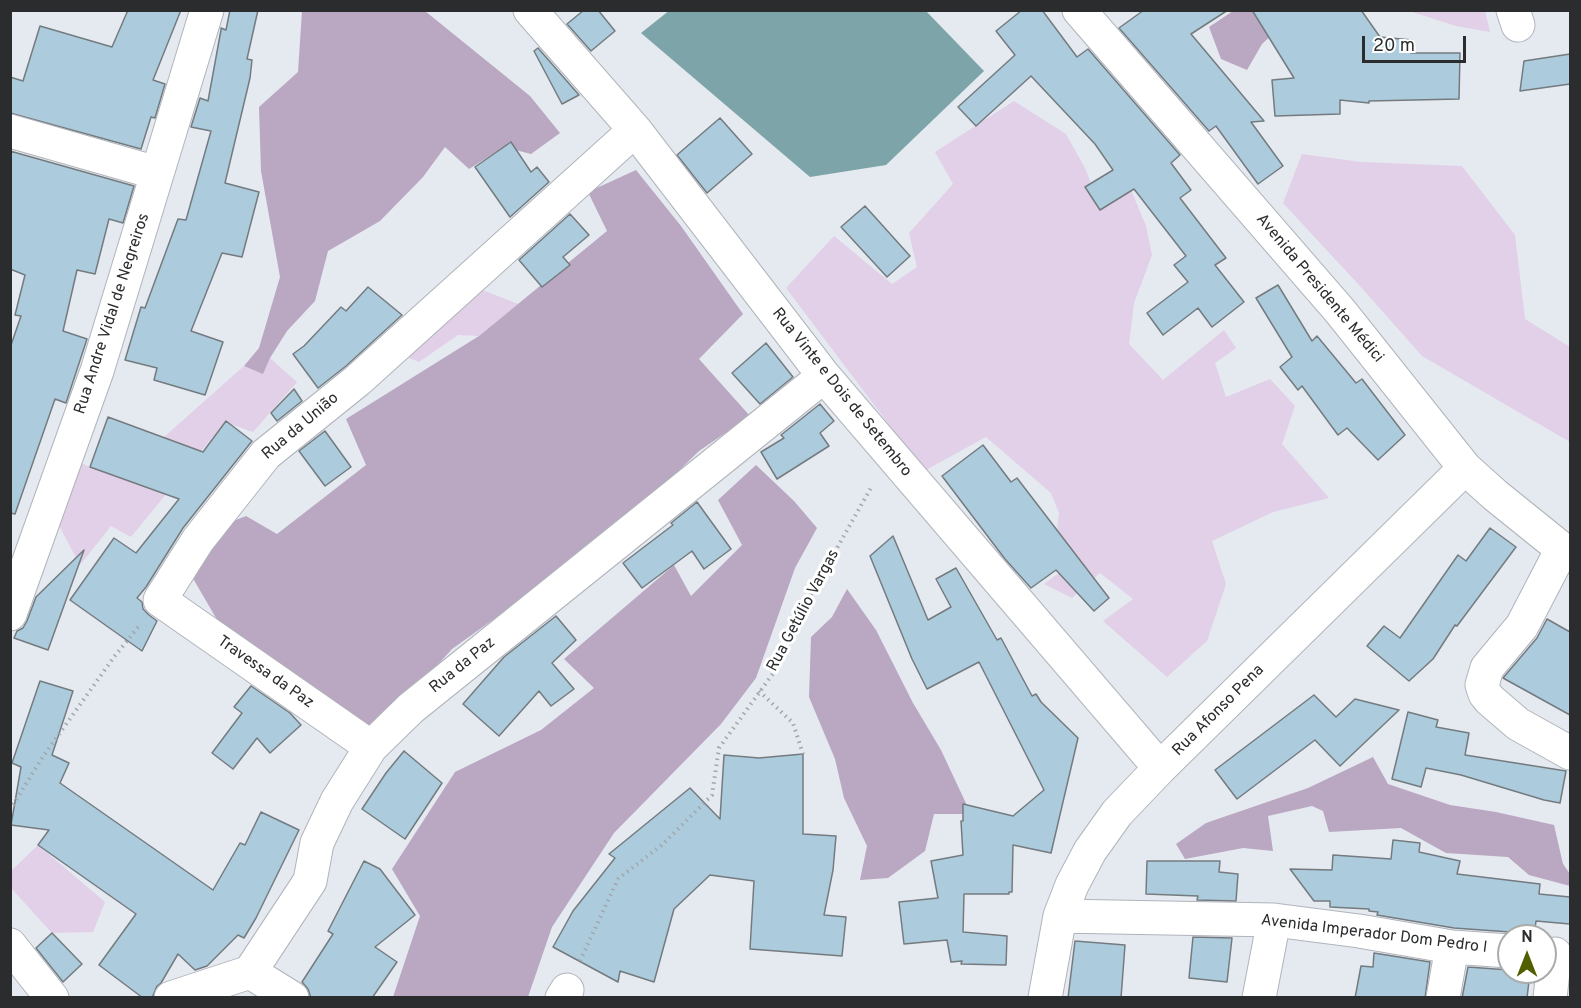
<!DOCTYPE html>
<html>
<head>
<meta charset="utf-8">
<style>
  body { margin:0 }
  #map { position:relative; width:1581px; height:1008px; overflow:hidden; background:#e5e9f0; font-family:Overpass,sans-serif }
  canvas { display:block }
  .frame { position:absolute; inset:0; border:12px solid #2a2c2e; pointer-events:none }
  .north { position:absolute; left:1497px; top:924px; width:60px; height:60px; box-sizing:border-box; background:#fff; border:2px solid #aaabab; border-radius:50%; rotate:0deg; font-size:16px; font-weight:700; line-height:24px; text-align:center; color:#2a2c2e }
  .north::after { content:''; display:block; margin:auto; width:21px; height:27px; background:#525f00; clip-path:polygon(50% 0,100% 100%,50% 72%,0 100%) }
  .scale { position:absolute; left:1362px; top:36px; width:104px; height:27px; box-sizing:border-box; border:3px solid #2a2c2e; border-top:0; padding-left:8px; font-size:18px; line-height:21px; white-space:nowrap; color:#2a2c2e; -webkit-text-stroke:4px #fff; paint-order:stroke }
</style>
</head>
<body>
<div id="map">
<canvas width="1581" height="1008"></canvas>
<div class="frame"></div>
<div class="north">N</div>
<div class="scale">20 m</div>
</div>
<script>
const context = document.querySelector('canvas').getContext('2d');
context.lineJoin = 'round';
function fill(path, color) { context.fillStyle = color; context.fill(path, 'evenodd'); }
const toPath = rows => new Path2D(rows.map(r => 'M' + r).join(''));
function stroke(path, color, width, dash) { context.strokeStyle = color; context.lineWidth = width; context.lineCap = dash ? 'butt' : 'round'; context.setLineDash(dash || []); context.stroke(path); }
function drawText(font, color, halo, rows, align = 'center') {
  context.font = font + ' Overpass,sans-serif'; context.lineWidth = 6; context.setLineDash([]); context.textBaseline = 'middle'; context.strokeStyle = halo; context.fillStyle = color; for (const [text, x, y, turn = 0] of rows) {
    context.save(); context.translate(x, y); context.rotate((+turn || 0) * Math.PI / 180); context.textAlign = isNaN(turn) ? turn : align; if (halo) context.strokeText(text, 0, 0); context.fillText(text, 0, 0); context.restore();
  }
}
fill(toPath([
  [1409,11,1485,11,1490,32,1456,26],
  [1014,101,1066,134,1086,170,1100,209,1131,190,1146,226,1152,255,1134,303,1129,344,1163,380,1224,330,1236,348,1215,363,1226,397,1270,379,1295,406,1282,444,1329,498,1273,512,1212,541,1226,584,1207,641,1167,677,1103,621,1133,599,1100,573,1072,598,1044,584,1077,560,1057,530,1059,513,1051,493,986,437,924,471,786,288,834,236,892,284,917,267,909,233,953,184,935,152],
  [1302,154,1361,162,1462,166,1515,235,1525,319,1570,347,1570,442,1422,356,1359,285,1283,203],
  [449,275,475,287,518,304,479,336,458,335,419,362,399,354,417,308],
  [270,358,297,382,253,432,225,422,131,537,111,526,80,565,55,518,77,461,90,467,145,487,164,437,244,366,263,373],
  [38,845,105,902,93,932,52,933,11,888,11,871]
]), '#e1d0e7');
fill(toPath([
  [302,11,425,11,530,96,560,133,531,154,504,147,469,169,445,147,423,177,380,221,328,251,315,301,287,331,270,358,263,374,244,366,259,348,280,277,261,171,259,107,298,72],
  [1233,11,1298,11,1262,44,1247,70,1221,59,1209,27],
  [636,170,681,226,743,314,699,359,750,416,699,451,617,531,452,649,371,738,230,642,191,575,223,525,246,516,277,534,366,465,346,419,479,336,607,231,588,192],
  [756,465,794,501,817,528,795,568,756,678,721,724,614,833,552,927,528,997,393,997,420,916,392,869,455,772,541,730,594,688,564,659,674,565,691,596,742,545,718,500],
  [847,589,876,630,913,703,941,750,971,814,934,814,925,851,888,878,860,880,867,846,844,798,835,759,809,697,811,637,832,617],
  [1373,757,1388,784,1450,805,1496,812,1554,825,1563,864,1570,874,1570,886,1529,875,1508,857,1446,853,1401,828,1329,832,1323,811,1312,806,1268,816,1273,851,1243,848,1185,859,1176,844,1206,823,1308,788]
]), '#baa7c1');
fill(toPath([
  [670,10,926,11,984,71,886,165,810,177,641,33]
]), '#7da4a8');
const building = toPath([
  [128,10,181,10,153,80,165,84,155,118,151,117,141,149,10,113,10,77,23,81,40,26,112,47,128,10],
  [230,10,258,10,247,59,252,60,250,78,225,183,259,192,242,257,222,253,191,331,223,342,205,395,154,380,157,368,125,360,141,307,145,308,178,219,186,220,211,131,191,127,200,98,208,101,221,30,221,28,226,30,230,10],
  [584,10,598,10,615,31,591,51,567,24,584,10],
  [1022,10,1042,10,1077,57,1088,49,1180,155,1171,163,1191,190,1180,198,1226,258,1215,265,1244,302,1212,327,1198,308,1163,335,1147,313,1188,282,1174,265,1186,256,1134,189,1100,210,1085,187,1113,170,1095,144,1031,76,976,126,958,107,1015,55,996,31,1022,10],
  [1144,10,1228,10,1191,34,1264,121,1251,122,1283,166,1258,184,1216,126,1209,131,1119,28,1144,10],
  [1252,10,1361,10,1380,37,1412,40,1411,53,1460,53,1459,99,1369,101,1369,103,1340,100,1340,114,1275,116,1272,80,1294,78,1252,10],
  [538,48,579,95,562,104,534,51,538,48],
  [1570,54,1570,84,1520,91,1524,61,1570,54],
  [720,118,752,154,707,193,677,155,720,118],
  [511,142,531,172,537,167,549,182,510,217,475,167,511,142],
  [10,151,134,186,123,223,109,219,95,274,77,270,63,331,87,339,66,403,55,399,15,514,10,513,10,348,21,316,15,315,25,275,10,269,10,151],
  [865,206,910,256,887,277,841,227,865,206],
  [570,214,589,235,563,257,570,265,542,287,519,260,570,214],
  [1278,285,1312,341,1317,336,1356,383,1362,379,1405,435,1378,460,1347,428,1338,435,1302,386,1298,390,1280,367,1292,357,1256,298,1278,285],
  [368,287,402,315,346,366,318,388,293,354,304,346,341,307,346,311,368,287],
  [766,343,793,377,760,404,732,373,766,343],
  [294,389,302,401,277,421,271,413,294,389],
  [820,404,834,421,820,433,829,446,777,479,761,452,784,438,781,435,820,404],
  [108,417,203,452,226,421,252,441,183,528,146,587,137,598,142,602,143,609,149,615,157,621,142,651,70,600,114,538,136,553,179,499,90,467,108,417],
  [325,431,351,467,325,486,299,451,325,431],
  [983,445,1011,482,1017,478,1109,598,1094,611,1056,570,1031,588,1005,559,942,476,983,445],
  [697,502,731,549,704,569,692,551,642,588,623,563,673,525,671,523,697,502],
  [1490,528,1516,547,1457,626,1455,625,1433,659,1409,681,1367,646,1384,626,1400,638,1458,555,1466,561,1490,528],
  [893,536,928,620,951,607,936,579,956,568,997,640,1001,638,1032,696,1036,694,1041,702,1078,738,1051,853,1013,845,1012,892,1009,892,1009,894,964,894,963,932,1007,936,1006,965,961,964,962,961,951,962,947,940,904,944,899,902,938,898,931,861,963,855,961,821,963,821,963,804,1013,816,1044,790,979,662,927,689,912,659,870,556,893,536],
  [84,550,48,650,14,638,17,631,23,628,27,621,36,597,84,550],
  [556,616,576,640,552,663,574,689,551,706,539,691,499,736,463,704,504,657,556,616],
  [1547,619,1570,632,1570,715,1503,678,1537,638,1547,619],
  [40,681,73,691,52,755,69,763,60,783,213,890,240,843,245,845,261,812,299,830,256,918,244,938,238,935,207,966,195,970,178,954,161,983,157,986,152,998,143,998,99,965,136,914,38,845,49,830,11,825,21,767,12,763,40,681],
  [251,686,290,713,301,725,270,753,257,738,233,769,212,753,242,713,234,707,251,686],
  [1314,695,1336,717,1355,699,1399,710,1340,766,1315,740,1237,799,1215,770,1314,695],
  [1408,712,1438,720,1436,727,1469,733,1465,755,1566,771,1560,803,1544,800,1461,775,1426,768,1421,787,1392,779,1408,712],
  [404,751,442,783,405,839,362,809,386,773,404,751],
  [803,754,803,834,836,836,833,870,824,915,846,917,842,956,750,949,754,881,710,875,674,909,654,982,620,971,618,982,553,947,573,911,615,858,609,854,690,788,720,819,724,755,759,758,803,754],
  [1393,840,1420,843,1419,852,1460,861,1457,874,1540,884,1539,894,1570,897,1570,924,1536,921,1534,936,1520,936,1510,932,1454,928,1377,915,1378,912,1369,911,1369,909,1330,907,1330,901,1314,901,1290,869,1332,870,1333,855,1391,859,1393,840],
  [364,861,380,869,415,915,375,947,397,962,372,998,311,998,308,989,302,982,333,934,328,931,364,861],
  [1147,861,1220,861,1219,872,1238,874,1236,901,1197,900,1198,896,1146,894,1147,861],
  [52,933,82,964,63,982,36,948,52,933],
  [1193,937,1232,938,1227,982,1189,978,1193,937],
  [1075,941,1125,945,1121,998,1068,998,1075,941],
  [1374,953,1430,962,1425,998,1355,998,1361,966,1373,967,1374,953],
  [1468,967,1509,970,1509,972,1530,972,1527,998,1462,998,1468,967]
]);
fill(building, '#acccde');
stroke(building, '#747b7f', 1.5);
const minor = toPath([
  [530,10,635,130,824,376,1160,768],
  [1079,10,1340,311,1465,468,1495,495,1562,549,1570,554],
  [1513,10,1518,25],
  [10,131,157,173],
  [1562,549,1522,626,1487,668,1482,685,1485,694,1490,700,1518,724,1570,753],
  [10,614,97,371,207,10],
  [371,747,160,600,198,540,266,454,358,380,635,130],
  [1060,916,1274,920,1359,931,1452,947,1509,951],
  [10,945,52,998],
  [250,972,292,998],
  [171,998,250,972,310,881,317,843,337,801,371,747,411,708,824,376],
  [562,998,567,990],
  [1045,998,1060,916,1072,885,1090,851,1117,813,1160,768,1465,468],
  [1259,998,1274,920],
  [1443,998,1452,947],
  [1550,998,1555,954]
]);
stroke(minor, '#b0b4bb', 35);
stroke(toPath([
  [759,691,793,723,803,754],
  [10,810,42,758,114,657,139,626],
  [580,961,618,879,663,844,712,795,719,748,777,668,798,619,811,594,872,486]
]), '#a3a6ab', 4, [1.5, 4.5]);
stroke(minor, '#fff', 33);
drawText('16px', '#2a2c2e', '#fff', [
  ["Avenida Presidente Médici",1319,289,50],
  ["Rua Andre Vidal de Negreiros",113,314,-72],
  ["Rua Vinte e Dois de Setembro",841,393,51],
  ["Rua da União",301,427,-40],
  ["Rua Getúlio Vargas",804,611,-62],
  ["Rua da Paz",463,666,-39],
  ["Travessa da Paz",265,673,35],
  ["Rua Afonso Pena",1219,711,-45],
  ["Avenida Imperador Dom Pedro I",1374,935,7]
]);
</script>
</body>
</html>
